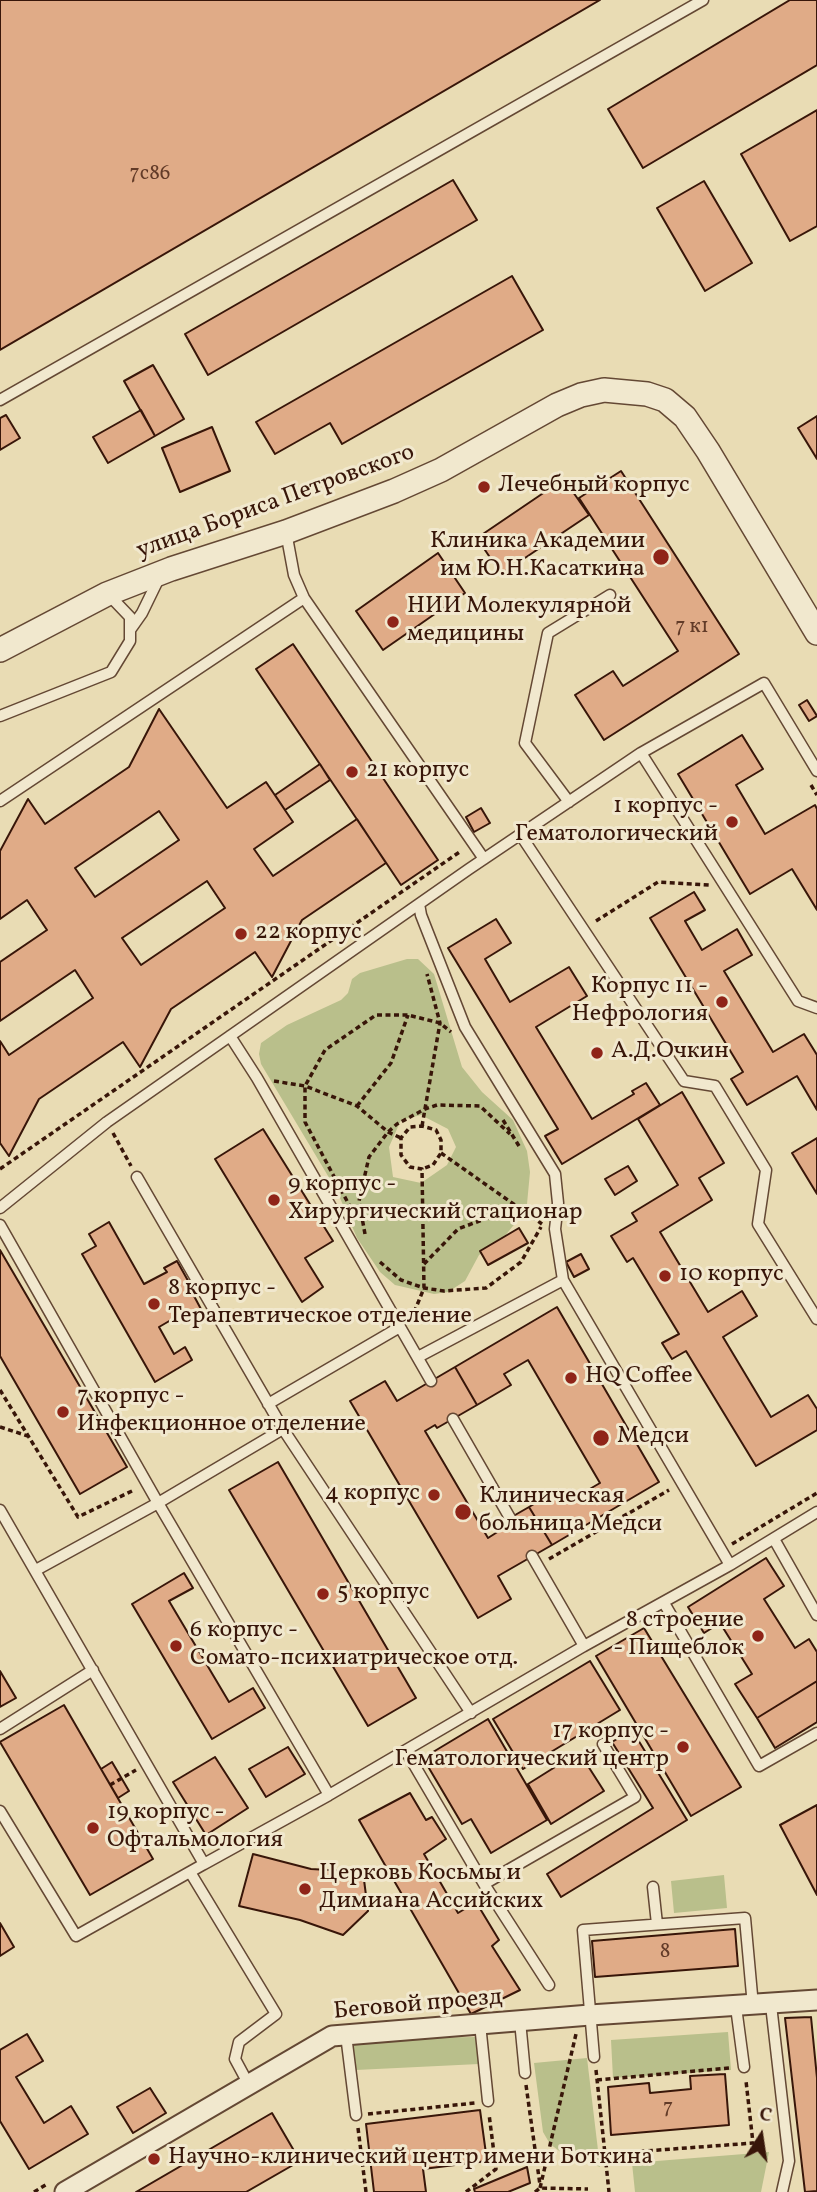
<!DOCTYPE html>
<html>
<head>
<meta charset="utf-8">
<style>
  body { margin:0 }
  #map { position:relative; width:817px; height:2192px; overflow:hidden; background:#e9dcb4; font-family:Vollkorn,serif }
  canvas { display:block }
  .north { position:absolute; left:726px; top:2101px; width:70px; height:70px; -webkit-text-stroke:5px #f1e8ce; paint-order:stroke; rotate:12deg; font-size:19px; font-weight:700; line-height:28px; text-align:center; color:#381609 }
  .north::after { content:''; display:block; margin:auto; width:24px; height:32px; background:#381609; clip-path:polygon(50% 0,100% 100%,50% 72%,0 100%) }
</style>
</head>
<body>
<div id="map">
<canvas width="817" height="2192"></canvas>
<div class="north">С</div>
</div>
<script>
const context = document.querySelector('canvas').getContext('2d');
context.lineJoin = 'round';
function fill(path, color) { context.fillStyle = color; context.fill(path, 'evenodd'); }
const toPath = rows => new Path2D(rows.map(r => 'M' + r).join(''));
function stroke(path, color, width, dash) { context.strokeStyle = color; context.lineWidth = width; context.lineCap = dash ? 'butt' : 'round'; context.setLineDash(dash || []); context.stroke(path); }
function drawText(font, color, halo, rows, align = 'center') {
  context.font = font + ' Vollkorn,serif'; context.lineWidth = 6; context.setLineDash([]); context.textBaseline = 'middle'; context.strokeStyle = halo; context.fillStyle = color; for (const [text, x, y, turn = 0] of rows) {
    context.save(); context.translate(x, y); context.rotate((+turn || 0) * Math.PI / 180); context.textAlign = isNaN(turn) ? turn : align; if (halo) context.strokeText(text, 0, 0); context.fillText(text, 0, 0); context.restore();
  }
}
fill(toPath([
  [407,959,418,959,434,974,462,1067,482,1092,513,1120,527,1151,530,1172,527,1204,517,1221,504,1237,479,1255,465,1281,448,1292,434,1294,395,1285,380,1272,357,1238,337,1191,261,1064,259,1054,261,1043,287,1025,341,1000,348,993,352,979,360,973],
  [421,1115,448,1129,456,1147,447,1165,421,1183,393,1177,389,1147,401,1120],
  [724,1875,727,1908,674,1913,671,1881],
  [728,2032,731,2070,613,2078,611,2040],
  [476,2037,479,2064,356,2070,351,2039],
  [587,2058,600,2167,562,2153,550,2144,543,2132,534,2063],
  [769,2152,761,2192,635,2192,632,2163]
]), '#b9bf8b');
const building = toPath([
  [0,0,600,0,0,350,0,0],
  [790,0,817,0,817,65,643,168,608,109,790,0],
  [817,110,817,226,790,241,741,154,817,110],
  [453,180,477,220,208,375,185,334,453,180],
  [704,181,752,263,705,291,657,208,704,181],
  [512,276,543,330,342,444,330,423,275,454,256,422,512,276],
  [153,365,184,419,155,436,124,381,153,365],
  [141,410,155,436,108,463,93,437,141,410],
  [6,415,20,438,0,450,0,418,6,415],
  [817,416,817,459,798,428,817,416],
  [212,427,230,471,180,492,162,448,212,427],
  [621,471,739,654,604,740,575,695,613,671,623,686,678,651,579,498,621,471],
  [564,479,589,515,501,574,477,538,564,479],
  [438,553,465,593,383,650,356,611,438,553],
  [293,644,438,860,401,885,256,669,293,644],
  [807,700,817,716,809,721,799,705,807,700],
  [159,709,227,808,266,782,293,822,254,849,273,876,357,819,386,863,302,920,272,977,255,952,171,1009,140,1067,123,1042,39,1099,9,1156,0,1143,0,1041,9,1055,93,998,75,970,0,1021,0,962,47,930,27,900,0,919,0,851,28,799,45,824,129,767,159,709],
  [159,811,179,840,95,897,75,868,159,811],
  [207,881,225,908,141,965,122,938,207,881],
  [742,735,763,769,736,785,765,834,815,805,817,809,817,910,792,869,750,894,678,774,742,735],
  [320,764,330,780,285,810,275,795,320,764],
  [481,808,490,823,474,832,466,817,481,808],
  [694,892,705,910,685,921,702,950,737,929,752,955,724,971,773,1052,804,1034,817,1055,817,1110,797,1076,747,1105,731,1079,743,1072,650,918,694,892],
  [496,919,511,943,485,959,510,1002,569,967,587,996,536,1027,592,1119,634,1094,632,1091,646,1083,660,1105,562,1164,545,1136,558,1129,448,948,496,919],
  [682,1092,724,1163,699,1178,712,1200,660,1232,708,1312,742,1291,757,1316,723,1337,771,1417,808,1395,817,1409,817,1430,756,1466,686,1351,672,1359,662,1343,679,1334,633,1258,627,1262,611,1236,637,1221,632,1213,678,1185,638,1119,682,1092],
  [263,1129,333,1241,305,1258,323,1287,302,1302,215,1159,263,1129],
  [817,1138,817,1194,792,1153,817,1138],
  [628,1166,637,1181,615,1195,605,1179,628,1166],
  [109,1222,144,1284,167,1272,164,1268,177,1261,196,1295,194,1296,202,1311,187,1319,183,1313,159,1327,174,1354,185,1347,192,1360,155,1382,82,1254,96,1246,89,1234,109,1222],
  [519,1228,528,1243,488,1265,480,1251,519,1228],
  [0,1250,127,1467,80,1494,0,1356,0,1250],
  [581,1254,589,1269,574,1277,566,1262,581,1254],
  [557,1307,659,1482,552,1545,529,1507,559,1489,562,1494,571,1489,576,1497,600,1483,528,1360,504,1374,511,1385,477,1405,455,1367,557,1307],
  [455,1367,477,1405,437,1428,435,1425,425,1431,488,1538,499,1531,496,1526,529,1507,552,1545,498,1576,511,1599,478,1618,350,1401,385,1381,397,1401,455,1367],
  [278,1462,416,1698,368,1726,229,1490,278,1462],
  [766,1558,784,1586,764,1599,795,1648,809,1639,817,1652,817,1681,757,1718,735,1684,752,1674,720,1623,704,1633,688,1607,766,1558],
  [184,1573,193,1588,169,1601,229,1702,253,1688,265,1708,212,1739,132,1604,184,1573],
  [644,1628,741,1787,691,1816,596,1656,644,1628],
  [590,1661,620,1710,523,1769,493,1719,590,1661],
  [0,1671,16,1698,0,1707,0,1671],
  [817,1681,817,1722,775,1748,757,1718,817,1681],
  [64,1705,153,1859,90,1895,0,1742,64,1705],
  [488,1719,547,1820,491,1853,471,1819,462,1824,423,1758,488,1719],
  [632,1730,687,1820,561,1897,547,1874,653,1808,612,1742,632,1730],
  [288,1747,305,1774,266,1797,249,1769,288,1747],
  [579,1752,604,1791,551,1824,528,1784,579,1752],
  [215,1757,248,1808,206,1835,173,1782,215,1757],
  [112,1762,129,1791,118,1798,101,1769,112,1762],
  [410,1793,426,1820,432,1817,446,1839,424,1854,458,1913,476,1902,499,1940,492,1946,520,1990,471,2014,359,1820,410,1793],
  [817,1805,817,1895,780,1825,817,1805],
  [253,1854,311,1869,363,1872,368,1911,343,1935,300,1920,239,1906,253,1854],
  [0,1923,14,1947,0,1956,0,1923],
  [735,1929,738,1966,595,1977,592,1941,735,1929],
  [811,2017,817,2078,817,2191,805,2192,785,2018,811,2017],
  [27,2034,43,2061,16,2077,44,2123,71,2106,88,2134,29,2169,0,2121,0,2050,27,2034],
  [725,2074,729,2125,611,2135,608,2087,649,2083,650,2093,691,2089,690,2076,725,2074],
  [150,2088,166,2113,133,2133,117,2107,150,2088],
  [480,2110,487,2161,423,2169,426,2192,374,2192,366,2124,480,2110],
  [272,2113,300,2161,246,2192,136,2192,272,2113],
  [527,2167,530,2183,508,2192,475,2192,474,2189,527,2167]
]);
fill(building, '#e0ab87');
stroke(building, '#381609', 2);
const service = toPath([
  [0,400,703,0],
  [286,532,294,575,304,598,484,859],
  [130,630,142,613,160,576],
  [0,716,111,672,130,641,130,617,108,594],
  [641,753,798,1001,817,1008],
  [0,801,304,598],
  [569,802,525,743,548,633,610,595],
  [520,834,684,1081,715,1086,766,1170,758,1224,817,1319],
  [419,904,421,915,465,1027,555,1174,558,1203,555,1229,563,1280],
  [230,1036,257,1078,431,1381],
  [137,1177,283,1429,471,1713],
  [0,1208,107,1122,469,869,641,753,764,683,817,771],
  [0,1225,158,1503,329,1795],
  [418,1357,563,1280,730,1565],
  [268,1404,400,1327],
  [453,1419,510,1518],
  [0,1510,204,1864,329,1795,584,1646,730,1565,817,1512],
  [774,1539,817,1615],
  [532,1556,584,1646],
  [36,1570,158,1503,283,1429],
  [664,1603,759,1766,817,1733],
  [0,1729,93,1670],
  [406,1751,484,1884,635,1797,603,1744],
  [0,1811,76,1936,204,1864],
  [190,1872,276,2014,239,2042,235,2059,249,2085],
  [484,1884,549,1985],
  [653,1887,657,1924],
  [771,2005,789,2161,782,2192],
  [736,2007,744,2067],
  [520,2021,525,2073],
  [480,2024,488,2101],
  [346,2035,356,2115],
  [594,2057,583,1930,745,1918,753,2006]
]);
const minor = toPath([
  [65,2192,332,2036,590,2015,817,2000]
]);
const tertiary = toPath([
  [0,650,107,594,171,569,286,532,394,491,441,470,557,405,581,395,604,390,647,394,665,400,685,417,708,451,817,633]
]);
stroke(service, '#644834', 13);
stroke(minor, '#644834', 23);
stroke(tertiary, '#644834', 26);
stroke(toPath([
  [811,785,817,795],
  [596,921,658,882,710,885],
  [274,1081,305,1086,357,1106,388,1132,401,1138],
  [357,1106,391,1063,408,1015],
  [503,1120,519,1146],
  [422,1126,440,1023,427,974],
  [113,1133,131,1166],
  [441,1153,542,1224],
  [0,1169,461,851],
  [355,1216,305,1122,305,1086,325,1050,376,1015,408,1015,440,1023,451,1032],
  [365,1234,359,1201,369,1157,388,1132,397,1124,425,1109,437,1105,480,1106,510,1134],
  [380,1262,401,1280,424,1288,444,1291,486,1288,521,1262,541,1227],
  [424,1264,458,1229,498,1214,525,1213],
  [411,1320,424,1288,422,1169,410,1167,401,1155,401,1138,410,1127,422,1126,436,1130,441,1140,441,1153,433,1165,422,1169],
  [0,1390,78,1517,134,1490],
  [0,1427,28,1436],
  [732,1544,817,1493],
  [549,1559,669,1490],
  [110,1785,136,1770],
  [596,2070,605,2154,753,2143,746,2081],
  [597,2080,729,2068],
  [526,2085,540,2185],
  [368,2114,475,2103],
  [358,2128,366,2192],
  [605,2154,609,2192],
  [540,2188,576,2034],
  [34,2192,47,2184],
  [466,2192,496,2169,489,2114],
  [535,2192,540,2188,588,2189]
]), '#381609', 3.5, [5, 3.5]);
stroke(service, '#f1e8ce', 10);
stroke(minor, '#f1e8ce', 19);
stroke(tertiary, '#f1e8ce', 23);
for (const [x, y, r, color] of [
  [484,487,7,"#8f2418"],
  [661,557,9,"#8f2418"],
  [393,622,7,"#8f2418"],
  [352,772,7,"#8f2418"],
  [732,822,7,"#8f2418"],
  [241,934,7,"#8f2418"],
  [722,1002,7,"#8f2418"],
  [597,1053,7,"#8f2418"],
  [274,1200,7,"#8f2418"],
  [665,1276,7,"#8f2418"],
  [154,1304,7,"#8f2418"],
  [571,1378,7,"#8f2418"],
  [63,1412,7,"#8f2418"],
  [601,1438,9,"#8f2418"],
  [434,1495,7,"#8f2418"],
  [463,1512,9,"#8f2418"],
  [323,1594,7,"#8f2418"],
  [758,1636,7,"#8f2418"],
  [176,1646,7,"#8f2418"],
  [683,1747,7,"#8f2418"],
  [93,1828,7,"#8f2418"],
  [305,1889,7,"#8f2418"],
  [154,2159,7,"#8f2418"]
]) { const dot = new Path2D(); dot.arc(x, y, r, 0, 2 * Math.PI); context.fillStyle = color; context.fill(dot); stroke(dot, '#f1e8ce', 2.5); }
drawText('21px', '#623b28', null, [
  ["7с86",150,175],
  ["7 к1",692,628],
  ["8",665,1953],
  ["7",668,2109]
]);
drawText('24px', '#381609', '#f1e8ce', [
  ["Лечебный корпус",498,487],
  ["Клиника Академии",645,543,"right"],
  ["им Ю.Н.Касаткина",645,571,"right"],
  ["НИИ Молекулярной",407,608],
  ["медицины",407,636],
  ["21 корпус",366,772],
  ["1 корпус -",718,808,"right"],
  ["Гематологический",718,836,"right"],
  ["22 корпус",255,934],
  ["Корпус 11 -",708,988,"right"],
  ["Нефрология",708,1016,"right"],
  ["А.Д.Очкин",611,1053],
  ["9 корпус -",288,1186],
  ["Хирургический стационар",288,1214],
  ["10 корпус",679,1276],
  ["8 корпус -",168,1290],
  ["Терапевтическое отделение",168,1318],
  ["HQ Coffee",585,1378],
  ["7 корпус -",77,1398],
  ["Инфекционное отделение",77,1426],
  ["Медси",617,1438],
  ["4 корпус",420,1495,"right"],
  ["Клиническая",479,1498],
  ["больница Медси",479,1526],
  ["5 корпус",337,1594],
  ["8 строение",744,1622,"right"],
  ["- Пищеблок",744,1650,"right"],
  ["6 корпус -",190,1632],
  ["Сомато-психиатрическое отд.",190,1660],
  ["17 корпус -",669,1733,"right"],
  ["Гематологический центр",669,1761,"right"],
  ["19 корпус -",107,1814],
  ["Офтальмология",107,1842],
  ["Церковь Косьмы и",319,1875],
  ["Димиана Ассийских",319,1903],
  ["Научно-клинический центр имени Боткина",168,2159]
], 'left');
drawText('24px', '#381609', '#f1e8ce', [
  ["улица Бориса Петровского",276,503,-20],
  ["Беговой проезд",418,2006,-5]
]);
</script>
</body>
</html>
